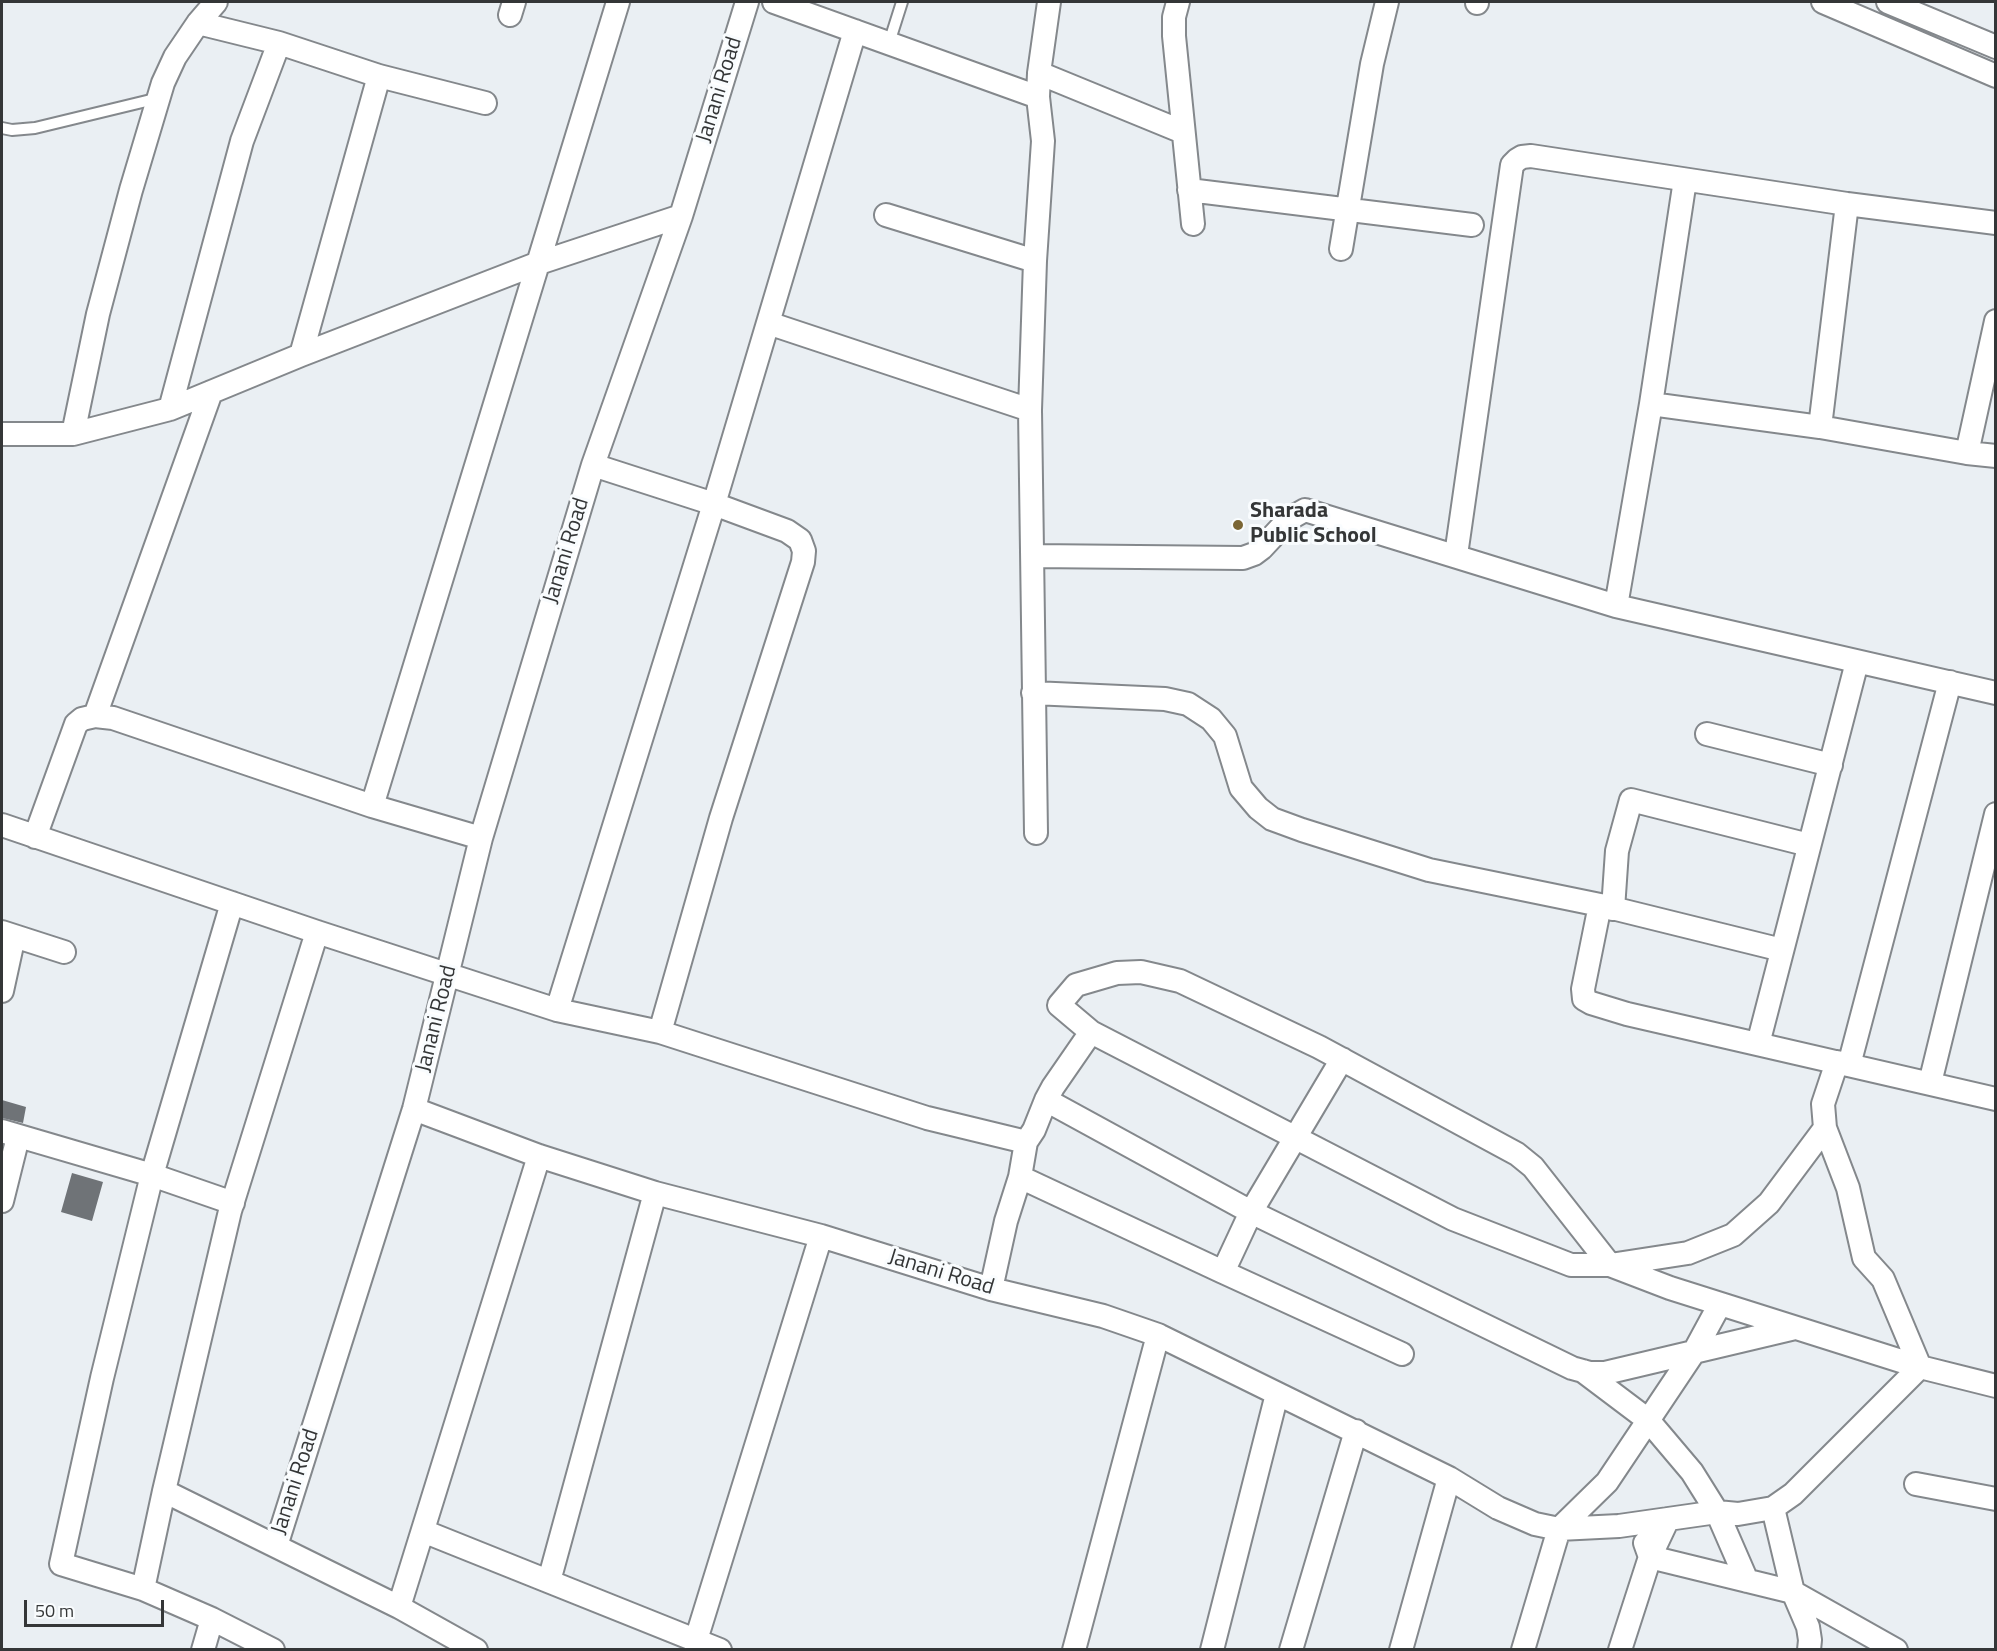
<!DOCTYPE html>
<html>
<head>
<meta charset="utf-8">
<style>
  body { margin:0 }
  #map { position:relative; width:1997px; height:1651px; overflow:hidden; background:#eaeff3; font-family:"Titillium Web",sans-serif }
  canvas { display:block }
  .frame { position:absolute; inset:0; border:3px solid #343637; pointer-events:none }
  .scale { position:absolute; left:24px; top:1600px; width:140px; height:27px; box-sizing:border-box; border:3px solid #343637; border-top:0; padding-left:8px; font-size:18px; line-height:21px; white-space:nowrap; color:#343637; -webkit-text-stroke:4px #f9fcfe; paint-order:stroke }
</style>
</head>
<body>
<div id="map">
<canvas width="1997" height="1651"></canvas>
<div class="frame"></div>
<div class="scale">50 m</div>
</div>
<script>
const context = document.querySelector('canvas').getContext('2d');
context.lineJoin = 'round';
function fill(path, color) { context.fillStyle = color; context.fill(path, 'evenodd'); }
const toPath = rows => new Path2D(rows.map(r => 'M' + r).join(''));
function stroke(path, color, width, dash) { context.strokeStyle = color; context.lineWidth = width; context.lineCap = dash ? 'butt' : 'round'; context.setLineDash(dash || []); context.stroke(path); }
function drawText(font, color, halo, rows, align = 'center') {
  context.font = font + ' "Titillium Web",sans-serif'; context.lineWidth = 6; context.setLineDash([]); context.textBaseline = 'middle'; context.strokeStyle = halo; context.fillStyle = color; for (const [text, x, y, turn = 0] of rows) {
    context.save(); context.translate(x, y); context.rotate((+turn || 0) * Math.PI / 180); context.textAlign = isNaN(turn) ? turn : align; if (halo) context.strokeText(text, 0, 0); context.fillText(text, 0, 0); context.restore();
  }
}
fill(toPath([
  [2,1100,26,1107,23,1123,2,1118],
  [72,1173,103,1182,92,1221,61,1212]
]), '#6f7377');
const service = toPath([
  [889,43,902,2],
  [2,128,12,130,35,128,159,98]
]);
const minor = toPath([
  [774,2,1038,97],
  [1178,2,1174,17,1174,36,1193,224],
  [1823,2,1996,76],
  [1888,2,1996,47],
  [1477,3,1477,2],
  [510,15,514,2],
  [198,23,279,43],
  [1039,73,1183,132],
  [1189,190,1472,225],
  [886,215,1035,261],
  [1341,249,1372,64,1387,2],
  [768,323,1030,410],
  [301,355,379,76],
  [1651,404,1820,427,1967,453,1996,456],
  [170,409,242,141,279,43,379,76,485,103],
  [1820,427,1847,204],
  [2,434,73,434,170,409,301,355,536,264,681,216],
  [73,434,98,314,131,190,163,83,175,57,198,23,216,2],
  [1967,453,1996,321],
  [593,465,714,504,787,531,800,540,804,551,803,562,721,818,660,1032],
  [1456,555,1512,165,1517,160,1522,157,1531,156,1847,204,1996,223],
  [1033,556,1243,558,1254,554,1262,548,1289,519,1305,510,1616,606,1996,693],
  [1616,606,1651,404,1685,180],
  [1033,693,1165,699,1188,704,1211,719,1225,736,1241,788,1258,808,1272,819,1302,830,1429,870,1600,905,1782,950],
  [95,716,211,392],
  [1707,734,1831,765],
  [372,806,618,2],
  [2,825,317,932,557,1010,660,1032,927,1118,1026,1142],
  [1036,833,1030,410,1035,261,1043,141,1038,97,1039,73,1049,2],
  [35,837,76,724,82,719,95,716,113,718,372,806,481,838],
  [232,903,152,1175,102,1378,61,1564,143,1589,212,1619,273,1650],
  [1600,905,1583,989,1584,999,1591,1003,1627,1014,1996,1099],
  [1613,909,1617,851,1631,800,1809,845],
  [2,932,64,952],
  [2,991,14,936],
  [557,1010,714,504,855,31],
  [1758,1044,1857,662],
  [1837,1062,1823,1104,1825,1128,1848,1188,1864,1258,1883,1279,1920,1367],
  [1849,1065,1950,682],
  [1930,1083,1996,814],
  [1046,1100,1251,1212,1572,1368,1590,1373,1605,1373,1795,1328],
  [414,1109,539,1156,655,1193,821,1236,991,1289,1103,1316,1158,1335,1449,1478,1498,1508,1535,1524,1559,1529,1619,1526,1717,1512,1738,1514,1773,1508,1793,1494,1920,1367,1996,1386],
  [1825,1128,1769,1203,1733,1235,1688,1253,1610,1265,1533,1167,1517,1154,1319,1047,1180,981,1141,972,1117,973,1076,985,1059,1005,1091,1032,1453,1219,1571,1265,1610,1265,1670,1288,1920,1367],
  [2,1131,152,1175,233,1203],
  [1020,1177,1223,1272,1251,1212,1342,1059],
  [2,1201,18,1137],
  [1223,1272,1402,1354],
  [991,1289,1006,1221,1020,1177,1026,1142,1034,1130,1046,1100,1053,1087,1091,1032],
  [1583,1371,1648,1420,1692,1472,1717,1512,1747,1581],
  [1916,1484,1996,1499],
  [164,1491,399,1607,476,1650],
  [1773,1508,1793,1592,1808,1627,1810,1640,1809,1650],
  [1668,1519,1650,1557,1793,1592,1896,1650],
  [423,1531,720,1650],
  [276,1546,414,1109,481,838,593,465,681,216,747,2],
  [549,1581,655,1193],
  [143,1589,164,1491,230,1211,317,932],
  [399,1607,539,1156],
  [696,1640,821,1236],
  [203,1650,212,1619],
  [1074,1650,1158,1335],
  [1212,1650,1277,1394],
  [1291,1650,1356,1431],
  [1401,1650,1449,1478],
  [1523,1650,1559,1529,1607,1482,1694,1352,1720,1304],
  [1620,1650,1650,1557,1645,1543]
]);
stroke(service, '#84888c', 14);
stroke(minor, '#84888c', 26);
stroke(service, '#fff', 10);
stroke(minor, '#fff', 22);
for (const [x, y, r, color] of [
  [1238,525,6,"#7b6635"]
]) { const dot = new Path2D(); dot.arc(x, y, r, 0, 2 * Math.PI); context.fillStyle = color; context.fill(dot); stroke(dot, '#f9fcfe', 2); }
drawText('22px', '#343637', '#f9fcfe', [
  ["Janani Road",720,90,-73],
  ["Janani Road",567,551,-73],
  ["Janani Road",437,1019,-76],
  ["Janani Road",941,1273,17],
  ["Janani Road",296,1482,-72]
]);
drawText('bold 22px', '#343637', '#f9fcfe', [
  ["Sharada",1250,512],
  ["Public School",1250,537]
], 'left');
</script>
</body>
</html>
